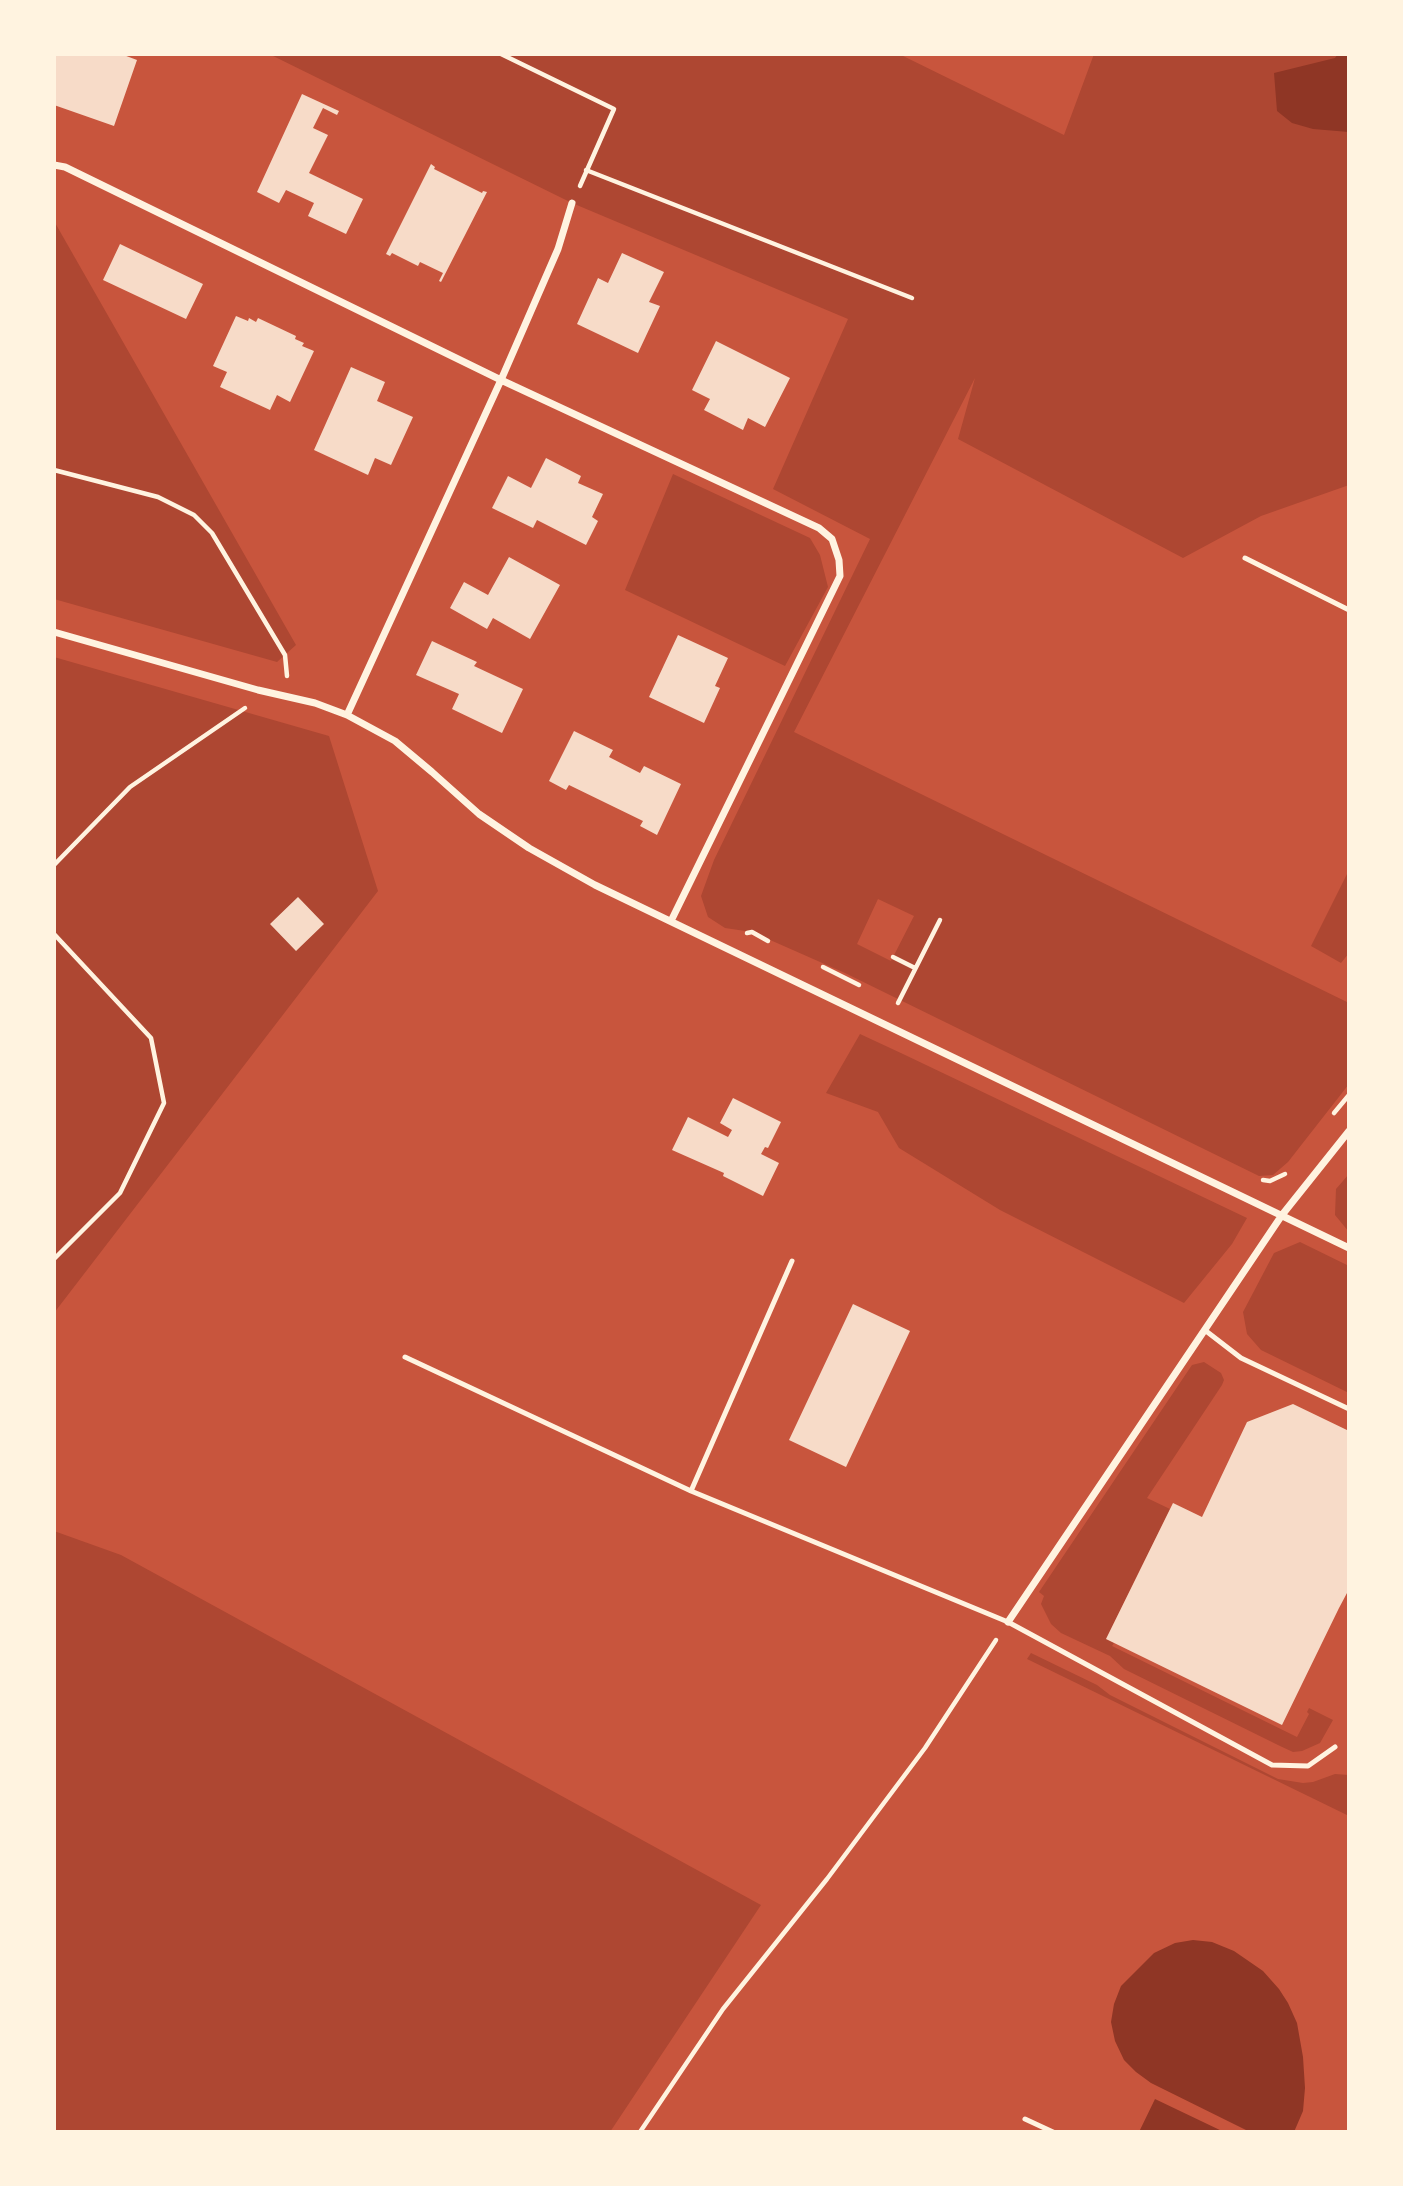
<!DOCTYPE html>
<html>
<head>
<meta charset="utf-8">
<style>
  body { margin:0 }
  #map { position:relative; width:1403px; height:2186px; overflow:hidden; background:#c8553d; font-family:"Playfair Display",serif }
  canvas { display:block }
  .frame { position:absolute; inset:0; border:56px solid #fff3e0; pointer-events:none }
</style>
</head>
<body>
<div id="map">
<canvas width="1403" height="2186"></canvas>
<div class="frame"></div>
</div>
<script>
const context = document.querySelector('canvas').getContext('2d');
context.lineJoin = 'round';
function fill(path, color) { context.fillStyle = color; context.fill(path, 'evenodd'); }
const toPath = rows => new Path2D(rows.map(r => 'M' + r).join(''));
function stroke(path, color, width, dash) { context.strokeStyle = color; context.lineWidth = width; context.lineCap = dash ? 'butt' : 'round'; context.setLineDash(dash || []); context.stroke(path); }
fill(toPath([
  [269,54,899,54,1064,135,1094,54,1349,54,1349,485,1261,516,1183,558,958,439,975,378,794,732,1349,1003,1349,1084,1288,1162,1273,1175,1259,1176,845,973,752,932,725,928,708,917,701,896,714,860,870,539,773,489,848,319,572,203],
  [878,899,914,916,891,961,857,944],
  [54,221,296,645,277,662,54,599],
  [673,474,810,538,820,555,828,587,785,666,625,590],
  [54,657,329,736,378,891,54,1313],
  [1349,870,1349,953,1341,963,1311,946],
  [860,1034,903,1054,1247,1218,1232,1244,1184,1303,1000,1210,899,1148,878,1112,826,1093],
  [1349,1174,1349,1232,1335,1215,1336,1189],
  [1300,1242,1349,1266,1349,1393,1261,1350,1247,1334,1243,1312,1274,1253],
  [1204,1362,1221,1373,1224,1380,1222,1385,1147,1498,1170,1509,1106,1639,1114,1643,1112,1646,1297,1737,1309,1714,1307,1712,1309,1708,1333,1720,1320,1743,1302,1751,1293,1752,1280,1746,1124,1669,1110,1656,1061,1633,1051,1624,1041,1604,1044,1596,1039,1592,1192,1365],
  [54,1531,121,1555,761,1905,610,2132,54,2132],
  [1031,1653,1097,1685,1110,1695,1278,1779,1303,1783,1313,1782,1335,1774,1349,1775,1349,1816,1027,1659]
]), '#ae4732');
fill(toPath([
  [1338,54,1349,54,1349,132,1313,129,1292,123,1277,111,1274,73,1335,58],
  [1193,1940,1212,1942,1234,1951,1263,1971,1279,1989,1288,2003,1297,2023,1303,2057,1305,2088,1303,2111,1294,2132,1250,2132,1151,2083,1136,2072,1124,2060,1115,2041,1111,2022,1114,2004,1121,1986,1154,1953,1175,1943],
  [1155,2099,1224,2132,1139,2132]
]), '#8f3625');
fill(toPath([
  [54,54,121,54,137,60,114,126,54,105],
  [302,94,339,111,337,115,323,108,313,128,328,135,309,173,363,199,346,234,308,216,314,203,286,190,279,203,257,192],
  [431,164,435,167,434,169,482,193,483,191,487,192,441,282,439,281,443,273,420,262,418,266,392,253,390,256,386,254],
  [120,244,203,284,186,319,103,280],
  [622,253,664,272,649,302,660,306,638,353,577,324,598,278,608,283],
  [236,316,248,321,249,318,256,322,258,318,296,336,295,339,304,343,302,346,314,351,290,402,277,395,270,410,220,387,227,372,213,366],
  [716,341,790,378,765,427,748,418,743,430,704,410,710,399,692,390],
  [351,367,385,382,377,401,413,417,391,465,375,458,368,475,314,450],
  [546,458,581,476,578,483,603,494,592,517,598,521,586,545,537,520,533,528,492,508,508,476,531,488],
  [509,557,560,585,530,639,493,618,487,629,450,608,464,582,488,595],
  [678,635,728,658,715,686,720,688,704,723,649,697],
  [432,641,477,662,474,666,523,689,502,733,452,709,459,694,416,675],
  [574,731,613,750,609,757,640,773,644,766,681,784,657,835,640,826,643,821,569,785,566,790,549,781],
  [298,897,324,924,296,951,270,924],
  [733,1098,781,1122,768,1148,765,1147,761,1154,779,1163,763,1196,723,1176,724,1173,672,1150,688,1117,728,1137,732,1130,720,1123],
  [853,1304,910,1331,846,1467,789,1440],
  [1293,1404,1349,1431,1349,1593,1347,1593,1339,1608,1282,1725,1106,1639,1173,1503,1202,1517,1247,1422]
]), '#f7dbc8');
stroke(toPath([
  [501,54,614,109,580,186],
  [586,170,912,298],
  [54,470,158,497,194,515,212,533,285,655,287,676],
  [54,865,130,787,245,708],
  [747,933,752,932,768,941],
  [54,934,151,1038,164,1103,120,1193,54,1259],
  [893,957,915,968],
  [823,967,859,985],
  [898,1003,940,920],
  [1334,1113,1349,1095],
  [1263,1180,1270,1181,1285,1174],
  [640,2132,723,2009,827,1879,925,1748,996,1640]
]), '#fff3e0', 4.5);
stroke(toPath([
  [1245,558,1349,610],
  [1206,1331,1241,1358,1349,1409],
  [405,1357,691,1491,1008,1622,1272,1765,1308,1766,1335,1747],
  [691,1491,792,1261],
  [1025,2119,1053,2132]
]), '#fff3e0', 5);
stroke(toPath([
  [54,165,65,167,501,380,819,528,832,539,839,560,840,576,671,921],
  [54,632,258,690,315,703,347,715,395,741,432,772,479,814,529,848,595,885,1349,1248],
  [347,715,501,380,558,249,572,203],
  [1008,1622,1282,1215,1349,1131]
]), '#fff3e0', 7);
</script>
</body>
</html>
